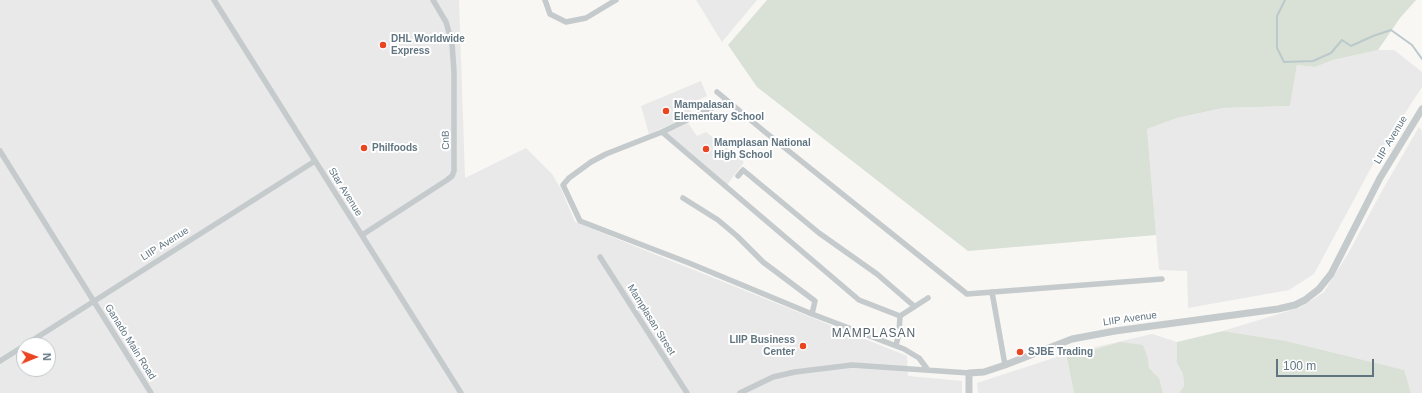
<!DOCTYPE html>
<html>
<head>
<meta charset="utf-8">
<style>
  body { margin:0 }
  #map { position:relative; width:1422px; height:393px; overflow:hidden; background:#f8f7f4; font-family:Arial,sans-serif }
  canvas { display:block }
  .north { position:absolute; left:16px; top:337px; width:40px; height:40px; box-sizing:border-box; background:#fff; border:1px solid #c0c8cd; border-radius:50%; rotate:89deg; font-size:11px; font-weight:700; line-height:16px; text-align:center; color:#617581 }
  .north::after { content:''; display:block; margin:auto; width:14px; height:18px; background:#eb4421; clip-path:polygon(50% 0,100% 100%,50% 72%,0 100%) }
  .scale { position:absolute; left:1276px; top:359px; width:98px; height:18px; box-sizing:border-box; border:2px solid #617581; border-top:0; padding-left:5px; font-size:12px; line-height:14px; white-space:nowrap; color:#617581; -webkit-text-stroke:3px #fff; paint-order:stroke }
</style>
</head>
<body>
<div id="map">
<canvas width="1422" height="393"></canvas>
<div class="north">N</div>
<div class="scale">100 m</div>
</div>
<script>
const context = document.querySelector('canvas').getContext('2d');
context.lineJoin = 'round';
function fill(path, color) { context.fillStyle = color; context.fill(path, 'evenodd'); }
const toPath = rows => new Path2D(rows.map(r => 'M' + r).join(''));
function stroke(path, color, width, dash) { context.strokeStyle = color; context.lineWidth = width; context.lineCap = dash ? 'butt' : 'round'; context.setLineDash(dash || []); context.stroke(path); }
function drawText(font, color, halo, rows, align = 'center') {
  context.font = font + ' Arial,sans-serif'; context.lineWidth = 4; context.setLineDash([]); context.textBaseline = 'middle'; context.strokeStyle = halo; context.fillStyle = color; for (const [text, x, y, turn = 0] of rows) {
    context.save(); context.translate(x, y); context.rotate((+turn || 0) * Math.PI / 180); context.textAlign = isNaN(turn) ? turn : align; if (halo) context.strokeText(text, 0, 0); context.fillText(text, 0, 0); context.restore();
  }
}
fill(toPath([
  [0,0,459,0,465,178,526,148,552,174,561,189,575,222,907,356,908,376,962,381,962,393,0,393],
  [24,345,48,345,48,369,24,369],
  [696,0,757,0,722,42],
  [1378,50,1394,50,1422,72,1422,87,1379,153,1314,274,1289,290,1188,308,1187,271,1159,270,1147,129,1177,118,1223,108,1290,106,1297,65,1315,67,1333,60],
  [701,81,707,96,689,104,692,115,649,134,641,106],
  [688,123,697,136,706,132,744,162,727,185,666,133],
  [1419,127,1422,131,1422,393,1411,393,1403,370,1286,341,1223,331,1301,307,1324,292,1349,252,1383,189],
  [1152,334,1177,342,1177,363,1183,374,1184,386,1179,393,1163,393,1159,378,1149,368,1148,359,1120,342,1072,356,1066,355,1074,393,978,393,977,383,1066,354]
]), '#e8e9e8');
fill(toPath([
  [767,0,1416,0,1400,18,1378,50,1333,60,1315,67,1297,65,1290,106,1223,108,1177,118,1147,129,1156,235,968,251,757,87,728,45],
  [1223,331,1286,341,1404,370,1411,393,1179,393,1184,386,1183,374,1177,363,1177,342],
  [1120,342,1143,345,1148,359,1149,368,1159,378,1163,393,1074,393,1066,354,1072,356]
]), '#d9e0d5');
stroke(toPath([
  [1285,0,1277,16,1277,48,1284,62,1313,61,1331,53,1342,40,1351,46,1373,36,1391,30,1412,45,1422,59]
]), '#bcc9cc', 2);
stroke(toPath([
  [214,0,461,393],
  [545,0,550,14,566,22,586,18,616,0],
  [717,92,765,132,967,294,1162,279],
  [727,101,662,132,606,154,591,162,569,178,563,185,580,221,689,263,812,314,904,349,919,358,928,370],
  [662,132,859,300,900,316],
  [0,151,151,393],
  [738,176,743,170,819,233,877,274,914,306],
  [683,198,718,220,737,236,763,262,815,301,812,314],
  [362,235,447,180,452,176,454,171,454,72,452,43,446,22,433,0],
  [600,257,687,393],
  [992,292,1005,365],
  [900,316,928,298],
  [25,345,315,161],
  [896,345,899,334,900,316],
  [0,361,24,346],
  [740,393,773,377,795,372,852,365,969,373]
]), '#c5cacc', 5.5);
stroke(toPath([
  [969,393,969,373,984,372,1005,365,1072,339,1115,331,1278,309,1295,305,1305,300,1319,289,1331,274,1380,178,1422,109]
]), '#c5cacc', 7);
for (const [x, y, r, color] of [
  [383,45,4,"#eb4421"],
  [666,111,4,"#eb4421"],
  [364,148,4,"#eb4421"],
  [706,149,4,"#eb4421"],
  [803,346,4,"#eb4421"],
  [1020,352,4,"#eb4421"]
]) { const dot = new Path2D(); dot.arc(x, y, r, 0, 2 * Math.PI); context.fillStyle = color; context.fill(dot); stroke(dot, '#fff', 1.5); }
drawText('bold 10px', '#617581', '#fff', [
  ["DHL Worldwide",391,39],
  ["Express",391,51],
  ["Mampalasan",674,105],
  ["Elementary School",674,117],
  ["Mamplasan National",714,143],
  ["High School",714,155],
  ["Philfoods",372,148],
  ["LIIP Business",795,340,"right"],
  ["Center",795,352,"right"],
  ["SJBE Trading",1028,352]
], 'left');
drawText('10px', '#617581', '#fff', [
  ["CnB",446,140,-91],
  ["LIIP Avenue",1391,140,-59],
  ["Star Avenue",345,192,58],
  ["LIIP Avenue",165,244,-32],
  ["LIIP Avenue",1130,319,-8],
  ["Mamplasan Street",651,320,58],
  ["Ganado Main Road",130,342,58]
]);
context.letterSpacing = '1px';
drawText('12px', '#53626b', '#fff', [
  ["MAMPLASAN",874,334]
]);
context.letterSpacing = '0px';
</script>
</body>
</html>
